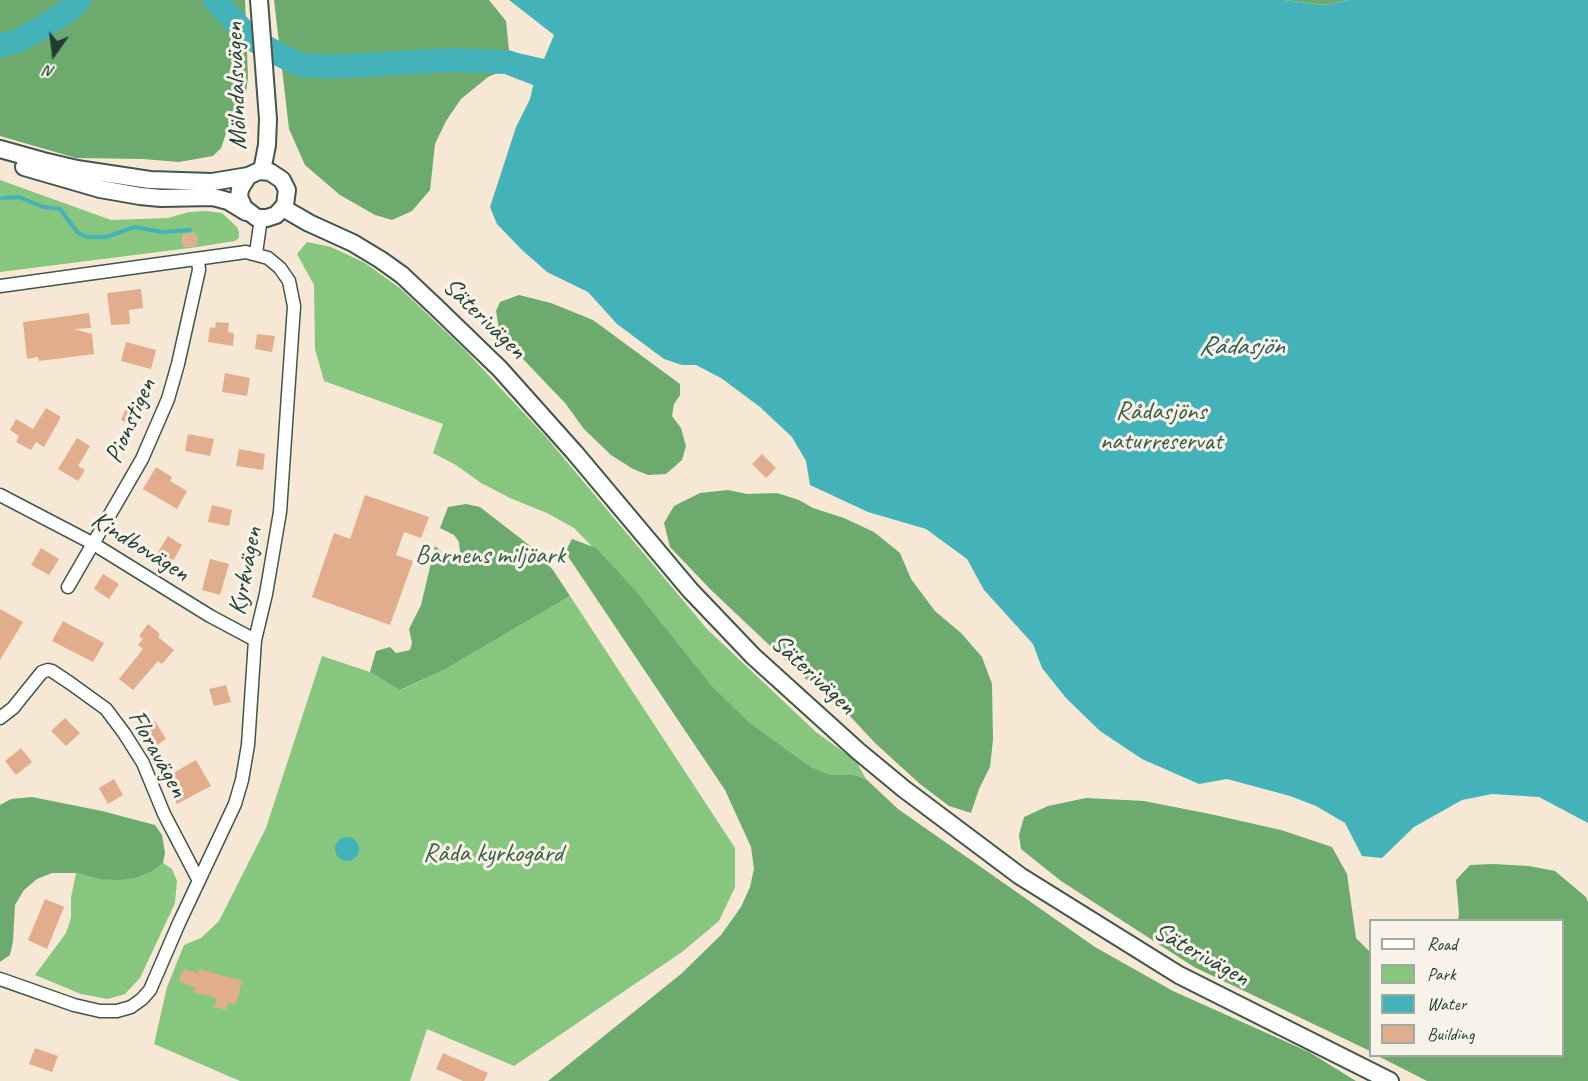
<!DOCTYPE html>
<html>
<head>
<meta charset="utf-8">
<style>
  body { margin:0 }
  #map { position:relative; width:1588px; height:1081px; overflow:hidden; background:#f6e8d5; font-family:Caveat,sans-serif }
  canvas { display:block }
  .legend { position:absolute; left:1369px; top:919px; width:195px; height:138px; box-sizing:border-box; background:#f7f3e8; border:2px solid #a1aaa0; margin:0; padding:8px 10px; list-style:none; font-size:18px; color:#1f3d34 }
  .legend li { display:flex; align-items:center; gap:12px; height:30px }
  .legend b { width:30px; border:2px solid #a1aaa0 }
  .north { position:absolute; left:24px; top:24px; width:60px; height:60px; -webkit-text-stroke:4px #f7f3e8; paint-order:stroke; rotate:194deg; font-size:16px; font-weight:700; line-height:24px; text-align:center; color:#1f3d34 }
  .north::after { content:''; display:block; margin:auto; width:21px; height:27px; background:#1f3d34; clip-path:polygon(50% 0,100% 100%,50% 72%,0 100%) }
</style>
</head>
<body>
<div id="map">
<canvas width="1588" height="1081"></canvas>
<ul class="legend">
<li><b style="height:8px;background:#fff"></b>Road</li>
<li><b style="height:16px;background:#86c67e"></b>Park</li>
<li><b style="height:16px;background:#43b3b9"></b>Water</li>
<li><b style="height:16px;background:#e1ad8c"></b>Building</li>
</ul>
<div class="north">N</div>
</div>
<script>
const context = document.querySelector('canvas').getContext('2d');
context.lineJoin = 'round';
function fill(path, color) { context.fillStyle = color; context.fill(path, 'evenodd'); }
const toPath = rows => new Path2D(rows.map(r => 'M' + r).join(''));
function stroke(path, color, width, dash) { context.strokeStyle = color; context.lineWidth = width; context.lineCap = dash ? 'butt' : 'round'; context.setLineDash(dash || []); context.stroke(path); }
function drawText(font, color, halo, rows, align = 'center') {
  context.font = font + ' Caveat,sans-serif'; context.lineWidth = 6; context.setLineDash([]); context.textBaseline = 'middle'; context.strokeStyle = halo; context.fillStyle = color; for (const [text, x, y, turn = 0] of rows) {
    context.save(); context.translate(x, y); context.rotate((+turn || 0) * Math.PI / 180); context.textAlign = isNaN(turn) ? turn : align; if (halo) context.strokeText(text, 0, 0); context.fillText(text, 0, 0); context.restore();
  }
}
fill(toPath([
  [0,180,111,220,168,218,189,212,206,211,222,213,237,227,239,232,239,238,235,241,190,248,0,272],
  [196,233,197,246,183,247,182,235],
  [307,242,331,247,365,263,401,289,465,350,546,437,707,629,816,732,856,761,866,779,854,775,831,775,811,767,750,723,713,687,637,592,574,528,547,513,510,498,481,483,456,465,433,453,443,424,324,381,315,349,314,285,297,254],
  [570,596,735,848,735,887,719,921,682,952,514,1066,427,1029,410,1081,240,1081,154,1044,167,987,184,945,201,938,219,921,266,828,322,656,370,672,401,690,444,670],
  [163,863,172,869,177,881,175,903,140,978,125,994,108,999,81,994,35,975,66,933,71,918,71,898,76,873,99,879,136,878,153,871]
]), '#86c67e');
fill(toPath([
  [0,0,245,0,248,77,244,108,228,127,221,148,213,156,179,162,143,159,76,158,0,136],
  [274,0,489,0,506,21,509,51,505,70,488,77,461,99,446,121,435,144,430,190,412,211,392,220,375,215,340,195,305,165,289,129],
  [1284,0,1349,0,1325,5],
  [519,295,551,303,593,320,680,384,680,395,674,404,672,416,681,428,686,446,682,460,666,474,648,475,633,469,611,455,584,429,565,403,500,335,496,311,500,302],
  [728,490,747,494,777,493,799,500,813,508,844,518,874,532,900,553,911,579,935,611,961,633,982,657,992,684,993,740,990,767,979,789,971,813,949,806,920,784,875,743,847,713,801,675,710,589,670,547,664,523,674,506,700,493],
  [466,504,480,507,529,545,553,570,570,596,444,670,400,690,370,672,376,651,390,647,396,653,410,650,412,643,409,629,421,605,435,546,451,560,460,552,459,542,454,535,440,528,448,507],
  [572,539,596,548,637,592,713,687,750,723,811,767,831,775,854,775,866,779,898,809,1095,947,1173,991,1309,1052,1356,1081,548,1081,681,974,721,935,741,907,750,887,754,869,751,847,725,790,565,552],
  [32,797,102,811,155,825,162,835,165,853,163,863,153,871,136,878,119,880,99,879,76,873,52,873,37,879,24,890,15,905,13,941,10,955,0,962,0,805,11,799],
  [1086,798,1144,801,1210,814,1281,830,1332,847,1347,874,1356,938,1370,952,1370,1051,1194,967,1061,881,1021,849,1019,835,1024,817,1048,806],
  [1493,864,1529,866,1555,871,1586,897,1588,902,1588,1081,1427,1081,1378,1056,1562,1056,1562,920,1458,920,1459,914,1456,880,1470,865]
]), '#6cab6d');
fill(toPath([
  [509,0,1284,0,1325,5,1349,0,1588,0,1588,823,1539,797,1492,794,1462,800,1414,827,1382,858,1362,856,1345,823,1316,806,1290,796,1227,779,1199,784,1142,759,1100,731,1066,698,1042,668,1033,644,984,590,967,559,926,529,868,512,810,485,806,461,792,437,760,407,721,378,696,365,682,365,664,359,617,324,588,292,547,272,522,250,497,224,490,207,516,127,530,99,534,82,505,70,509,51,544,59,554,35],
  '335 849a12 12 0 1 1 24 0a12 12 0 1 1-24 0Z'
]), '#43b3b9');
stroke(toPath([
  [2,198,19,197,43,207,60,209,78,233,87,237,106,237,135,227,162,232,190,230]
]), '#43b3b9', 4);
stroke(toPath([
  [215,0,249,37,276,53,301,65,329,67,450,60,507,62,538,74],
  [0,45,16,42,43,27,73,7,79,0]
]), '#43b3b9', 24);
fill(toPath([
  [196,233,197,246,183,247,182,235],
  [141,289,143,308,129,310,130,324,111,325,107,293],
  [89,313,91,328,73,329,92,334,94,354,39,361,38,357,27,359,23,322],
  [216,322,229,323,228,332,234,333,233,346,208,342,210,327,215,328],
  [257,334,275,336,272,352,255,349],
  [126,342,156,350,151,369,121,361],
  [225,373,250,378,247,396,222,392],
  [130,399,146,406,137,426,121,420],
  [46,408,61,417,44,447,36,442,31,450,16,442,19,436,10,430,16,419,33,429],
  [188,434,214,439,210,456,185,451],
  [77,438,90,446,78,466,85,470,78,481,58,469],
  [239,449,265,454,263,470,236,466],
  [762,454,776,468,766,478,752,464],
  [156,467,172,477,170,481,187,491,177,509,143,489],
  [365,495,429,517,421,538,404,532,396,555,413,561,390,625,312,597,334,533,350,539],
  [212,505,232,510,229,526,208,522],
  [168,536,182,545,170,566,155,557],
  [41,548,59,559,49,575,31,565],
  [210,559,229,564,220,595,202,590],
  [103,574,119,584,109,599,94,589],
  [0,609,23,622,0,660],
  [63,621,104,643,93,662,52,641],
  [148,624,160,634,158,637,174,650,162,664,158,661,133,690,119,679,143,649,138,645,143,639,139,636],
  [226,685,231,702,214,706,209,689],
  [65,718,80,733,66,746,51,731],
  [155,721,166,739,151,749,139,731],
  [21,748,32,762,16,775,5,761],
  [196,760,211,786,177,804,163,779],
  [114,779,123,795,108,804,99,788],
  [45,899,64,907,47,949,28,940],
  [183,969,198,973,199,969,242,981,236,1004,228,1002,226,1010,214,1007,217,998,193,992,195,987,179,982],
  [35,1048,58,1056,52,1072,29,1064],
  [443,1053,488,1073,484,1081,463,1081,436,1069]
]), '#e1ad8c');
const street = toPath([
  [256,253,261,218],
  [0,286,246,252,268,258,280,268,289,281,294,306,280,512,266,594,255,640,248,745,242,780,235,804,179,923,150,990,142,999,131,1007,117,1011,100,1011,74,1005,0,979],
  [0,495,92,543,210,616,255,640],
  [68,587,142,459,168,399,178,364,199,270,198,260],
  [0,718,13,708,42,672,48,670,52,671,70,683,106,709,124,733,143,763,164,814,199,881]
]);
const secondary = toPath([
  [259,0,268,119,267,145,262,171],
  [0,149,43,161,77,169,150,180,212,182,248,176,259,171,270,172,282,180,287,190,285,205,276,215,267,218,257,218,244,208,239,197,240,189,248,176],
  [24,167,100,189,140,196,161,198,213,197,228,201,246,212],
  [283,208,309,223,353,243,381,260,402,275,437,308,500,369,575,453,690,590,753,656,858,751,904,789,1020,876,1179,975,1390,1081]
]);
stroke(street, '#3f574c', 15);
stroke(secondary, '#3f574c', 20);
stroke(street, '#fff', 12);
stroke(secondary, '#fff', 16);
drawText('26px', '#1f3d34', '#f7f3e8', [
  ["Mölndalsvägen",237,86,-92],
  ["Säterivägen",484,319,44],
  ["Pionstigen",131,421,-66],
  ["Kindbovägen",140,547,32],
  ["Kyrkvägen",246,571,-79],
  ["Säterivägen",813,675,43],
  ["Floravägen",157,754,61],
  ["Säterivägen",1201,955,29]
]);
drawText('26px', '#395f46', '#f7f3e8', [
  ["Rådasjöns",1161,412],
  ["naturreservat",1161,442],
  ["Barnens miljöark",490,556],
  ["Råda kyrkogård",493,854]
]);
drawText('italic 27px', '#285a55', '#f7f3e8', [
  ["Rådasjön",1241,347]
]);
</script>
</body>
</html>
